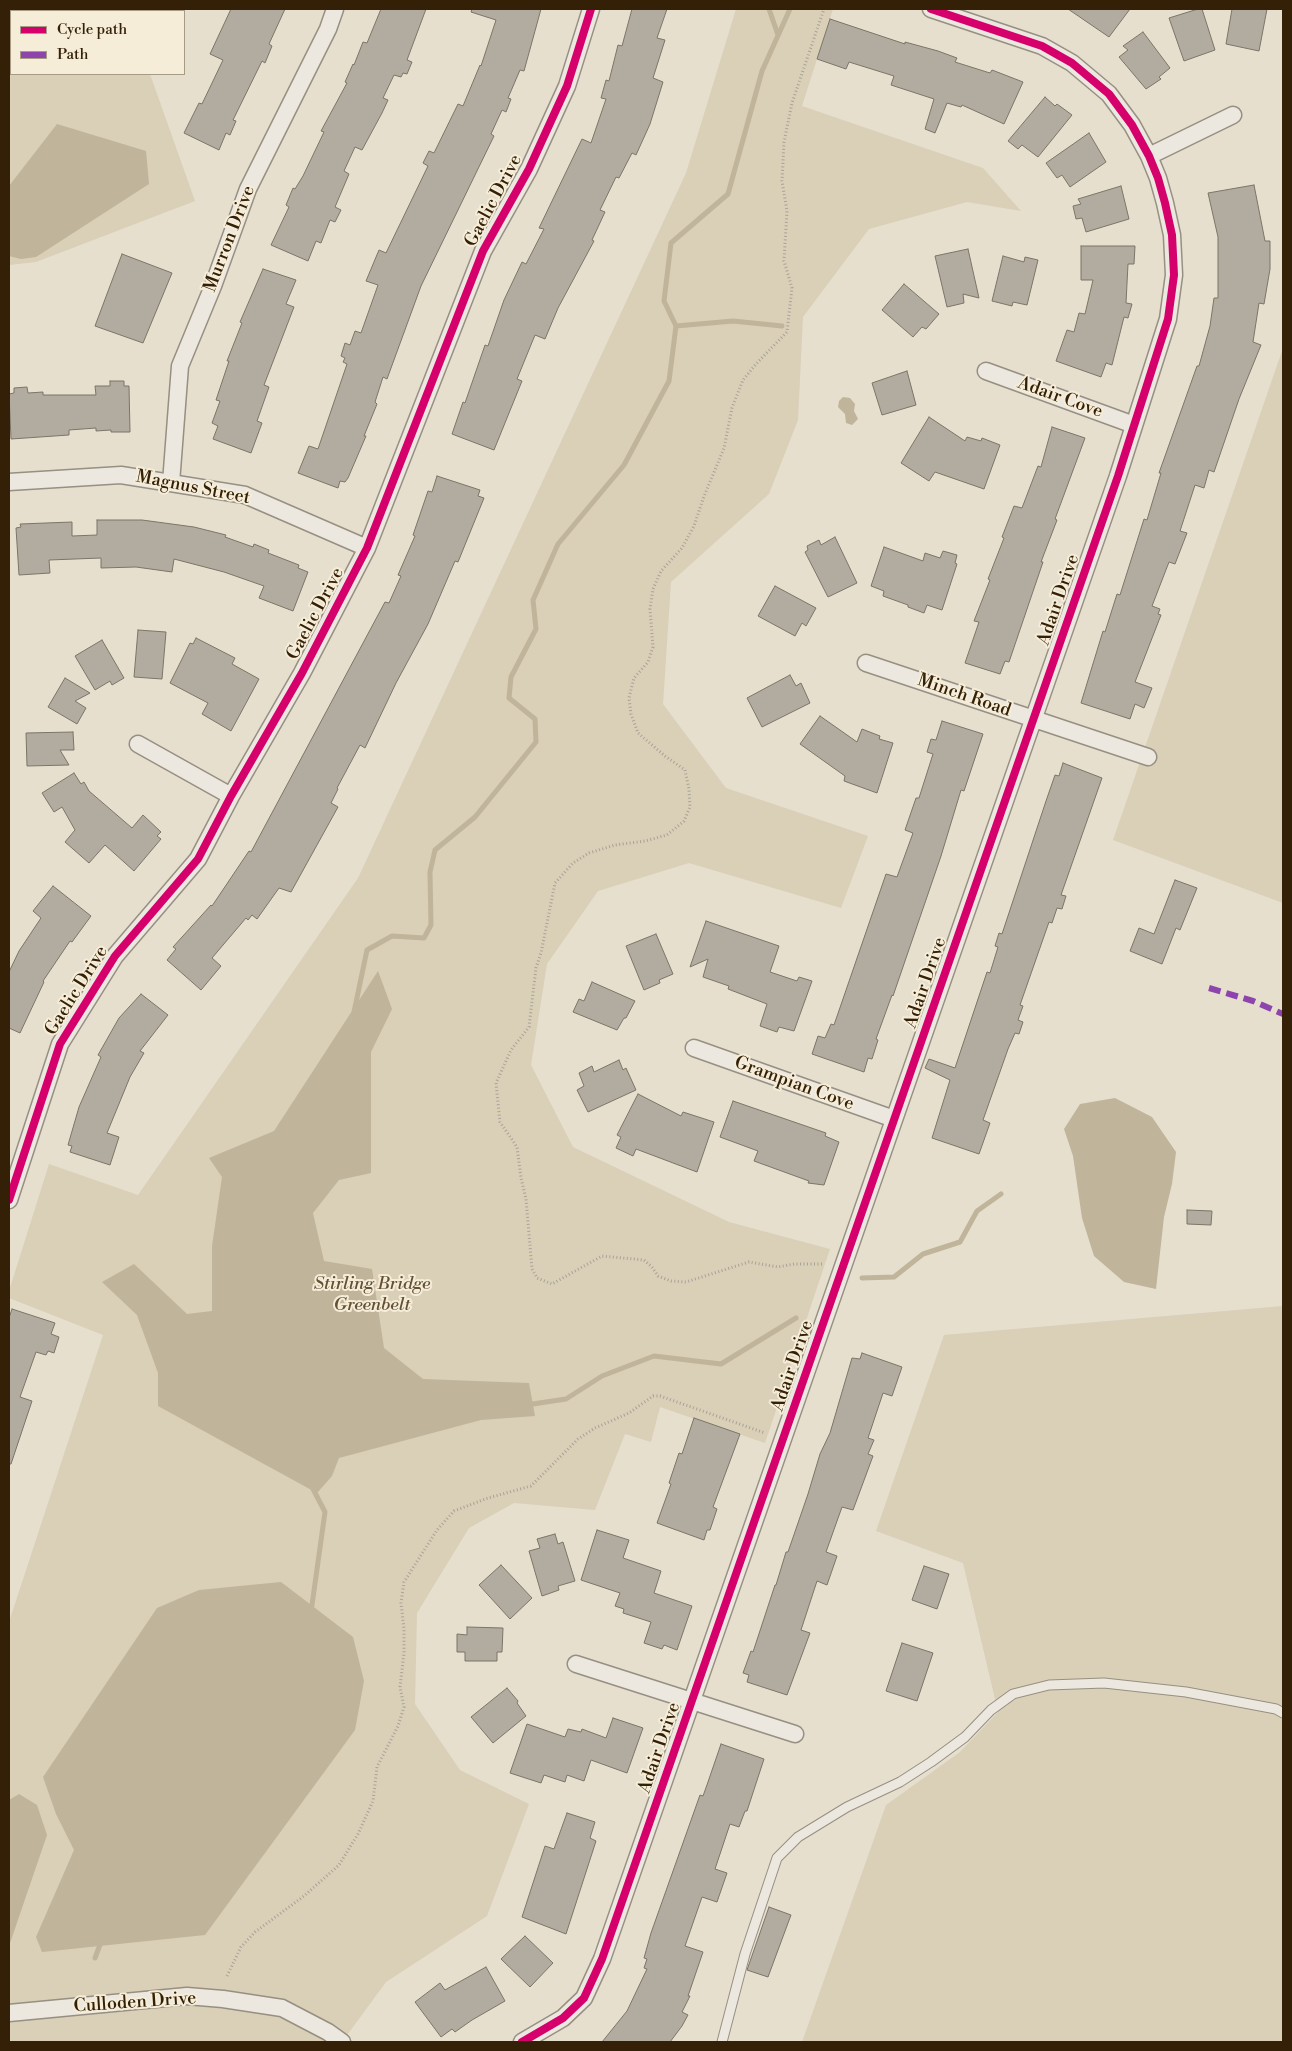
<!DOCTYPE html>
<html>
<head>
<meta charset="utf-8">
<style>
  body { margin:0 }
  #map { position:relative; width:1292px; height:2051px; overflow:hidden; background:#e6dfce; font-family:"Libre Bodoni",serif }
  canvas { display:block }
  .frame { position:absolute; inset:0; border:10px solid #332006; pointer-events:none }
  .legend { position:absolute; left:10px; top:10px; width:175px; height:65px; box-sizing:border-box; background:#f6edd9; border:1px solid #a89b85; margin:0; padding:6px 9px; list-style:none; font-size:15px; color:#332006 }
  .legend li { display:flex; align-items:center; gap:10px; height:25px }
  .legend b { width:25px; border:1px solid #a89b85 }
</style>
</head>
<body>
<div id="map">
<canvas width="1292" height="2051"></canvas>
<div class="frame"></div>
<ul class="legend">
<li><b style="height:6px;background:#d6006c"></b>Cycle path</li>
<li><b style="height:6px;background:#8e44ad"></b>Path</li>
</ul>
</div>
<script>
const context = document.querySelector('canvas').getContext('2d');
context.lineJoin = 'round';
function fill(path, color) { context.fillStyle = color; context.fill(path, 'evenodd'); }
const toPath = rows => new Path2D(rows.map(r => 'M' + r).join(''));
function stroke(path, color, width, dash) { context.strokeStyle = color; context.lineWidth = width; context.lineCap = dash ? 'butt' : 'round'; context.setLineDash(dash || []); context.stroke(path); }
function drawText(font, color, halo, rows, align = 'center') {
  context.font = font + ' "Libre Bodoni",serif'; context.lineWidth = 4; context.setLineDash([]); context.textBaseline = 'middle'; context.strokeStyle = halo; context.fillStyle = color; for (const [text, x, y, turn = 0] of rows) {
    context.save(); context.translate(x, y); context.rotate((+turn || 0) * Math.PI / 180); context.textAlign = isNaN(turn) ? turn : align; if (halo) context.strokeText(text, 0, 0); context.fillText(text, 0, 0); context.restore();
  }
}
fill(toPath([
  [9,9,127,9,128,11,11,11,11,74,150,74,195,201,36,262,9,265],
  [736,9,833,9,802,106,983,168,1021,211,967,202,869,229,803,317,798,420,769,494,671,582,663,704,726,788,868,836,841,908,689,863,598,891,547,964,531,1065,573,1147,729,1222,830,1249,765,1443,660,1407,651,1442,625,1434,595,1510,514,1503,469,1528,417,1613,415,1704,460,1770,529,1804,487,1916,386,1982,342,2042,9,2042,9,1622,103,1335,9,1298,9,1291,49,1164,138,1195,358,878,686,173],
  [1283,348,1283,903,1113,840],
  [1283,1306,1283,2042,802,2042,886,1805,960,1752,998,1712,963,1563,876,1531,944,1335]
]), '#dacfb7');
fill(toPath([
  [57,124,146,151,149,184,36,257,21,259,9,256,9,186],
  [843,397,850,398,855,404,854,411,858,419,852,425,846,423,845,414,838,407,839,401],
  [378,971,392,1009,371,1052,371,1173,339,1180,313,1213,324,1261,372,1269,384,1348,423,1379,529,1383,535,1416,481,1420,339,1458,332,1476,317,1493,158,1406,158,1373,137,1315,102,1282,134,1264,187,1314,212,1311,212,1246,222,1177,209,1158,274,1131],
  [1115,1098,1152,1117,1176,1152,1172,1184,1164,1217,1156,1289,1124,1282,1094,1256,1082,1218,1073,1156,1064,1129,1080,1104],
  [281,1582,353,1637,364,1681,355,1730,205,1935,42,1952,36,1937,74,1850,56,1814,43,1777,157,1608,199,1590],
  [19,1794,37,1805,47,1835,9,1946,9,1800]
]), '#c0b49a');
stroke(toPath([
  [769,9,778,35],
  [676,326,733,321,782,326],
  [354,1012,367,950,392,936,424,938,431,925,430,872,435,850,475,817,536,742,535,719,509,698,511,677,536,629,533,600,558,544,624,465,669,381,676,326,664,301,671,243,728,194,762,71,790,9],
  [862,1278,894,1277,923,1254,960,1242,977,1211,1001,1194],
  [526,1405,566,1399,602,1376,654,1356,721,1364,796,1318],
  [311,1612,325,1512,312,1487],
  [95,1958,101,1942]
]), '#c0b49a', 5);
const building = toPath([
  [231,9,285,9,269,44,272,46,265,63,262,61,233,120,236,121,230,135,226,133,219,150,184,133,199,103,202,104,223,60,210,54,231,9],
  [381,9,426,9,407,60,412,62,407,74,403,73,401,77,394,75,383,98,388,100,382,113,362,150,355,147,344,171,349,174,335,207,341,210,335,222,330,220,321,243,316,241,308,261,271,245,289,207,286,205,293,188,295,189,303,176,324,132,321,131,347,83,345,82,353,64,354,65,363,42,367,43,381,9],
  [472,9,541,9,524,71,520,70,508,98,511,99,506,112,502,110,491,134,494,136,421,286,387,379,383,377,375,402,377,404,364,436,366,436,348,478,345,482,340,481,338,488,298,473,309,446,318,449,347,364,343,362,345,358,341,356,345,343,350,345,355,331,361,333,378,285,366,281,379,250,386,253,428,166,423,163,429,151,434,153,458,104,463,106,480,65,481,66,496,20,471,12,472,9],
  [632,9,667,9,657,38,665,40,653,78,663,82,650,124,636,155,632,153,619,178,616,177,600,210,605,212,592,240,594,241,558,308,545,339,535,335,517,379,522,381,494,450,452,434,463,402,465,403,485,345,488,346,504,300,522,262,526,264,544,229,539,228,582,139,591,143,606,99,601,98,606,80,609,81,618,45,622,46,632,9],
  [1068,9,1130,9,1109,37,1068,9],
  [1198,9,1202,9,1215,50,1184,61,1169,18,1198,9],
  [1232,9,1267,9,1259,51,1226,44,1232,9],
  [830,19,905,44,905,42,938,51,957,58,955,62,990,73,992,70,1023,82,1004,124,962,105,961,107,947,103,935,133,925,129,934,99,891,85,894,76,849,62,846,69,817,59,830,19],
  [1143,32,1170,68,1159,77,1161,79,1146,89,1119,57,1128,50,1123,46,1143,32],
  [1045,97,1055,106,1057,104,1072,115,1038,157,1022,145,1018,149,1008,141,1045,97],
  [1089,133,1106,162,1070,187,1062,175,1057,178,1046,163,1089,133],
  [1254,185,1265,241,1270,241,1270,269,1264,304,1259,303,1253,342,1261,345,1239,399,1214,472,1209,470,1204,488,1195,485,1180,531,1187,533,1175,564,1169,562,1152,606,1160,609,1158,614,1161,615,1135,682,1152,688,1144,708,1135,704,1130,719,1081,703,1103,631,1105,632,1117,594,1120,595,1144,519,1147,520,1161,473,1159,473,1197,366,1199,366,1210,326,1214,298,1218,298,1218,237,1208,193,1254,185],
  [1121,186,1129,219,1086,232,1082,218,1076,219,1073,206,1081,204,1078,199,1121,186],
  [1081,246,1135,246,1134,264,1128,264,1126,303,1132,304,1128,318,1124,317,1112,365,1106,363,1101,377,1056,361,1067,330,1074,332,1079,313,1085,314,1093,280,1081,280,1081,246],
  [968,249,979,298,963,294,964,303,947,307,935,256,968,249],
  [122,254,172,273,143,343,95,326,122,254],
  [1003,256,1024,262,1025,257,1038,260,1027,305,1013,302,1012,306,992,301,1003,256],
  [263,269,296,280,286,304,294,307,264,385,269,387,257,421,262,423,251,453,213,439,218,426,212,423,220,401,216,400,229,361,227,361,242,323,240,322,263,269],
  [904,284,939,314,926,329,922,327,913,337,882,310,904,284],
  [907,371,916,405,882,415,872,383,907,371],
  [110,381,124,381,124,386,129,386,130,432,111,432,111,430,96,431,96,428,69,430,69,435,11,439,9,394,14,393,14,388,27,387,28,393,43,392,43,395,96,395,95,386,110,386,110,381],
  [929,417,965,441,967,437,981,441,982,438,1000,445,984,489,935,472,929,481,901,463,929,417],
  [1052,427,1085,438,1055,519,1057,520,1041,562,1043,562,1009,662,1005,661,1000,674,965,663,979,622,974,621,990,580,988,579,1004,538,1002,537,1014,506,1022,508,1038,466,1041,467,1052,427],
  [437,476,480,490,478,496,484,498,458,562,455,561,428,624,396,683,365,748,360,745,337,788,338,789,331,803,338,807,291,892,279,888,257,919,252,915,248,920,246,918,212,958,221,966,201,990,167,960,176,949,173,947,211,905,212,906,249,851,251,852,385,602,389,603,401,576,398,575,415,536,413,535,428,491,432,492,437,476],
  [97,520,142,520,194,527,226,535,225,537,253,547,254,544,269,550,268,553,299,565,298,568,308,572,293,611,259,598,264,586,224,572,174,559,172,572,136,567,101,568,101,558,49,560,50,573,19,575,16,528,21,527,20,524,72,522,72,536,97,535,97,520],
  [835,537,857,583,828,597,805,552,808,550,807,546,819,540,821,545,835,537],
  [884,547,923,561,925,553,940,558,943,551,957,555,955,563,957,564,942,610,927,605,924,613,908,607,908,605,883,596,884,591,871,586,884,547],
  [775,586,816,608,806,626,802,623,795,636,758,616,775,586],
  [138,630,166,632,162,679,134,677,138,630],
  [196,638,235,658,232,664,259,679,231,731,202,714,208,703,170,683,190,643,193,644,196,638],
  [102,640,124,678,112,685,110,681,95,690,75,656,102,640],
  [790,675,796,686,801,683,810,703,762,727,747,698,790,675],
  [65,678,90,693,75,701,86,708,77,724,48,707,65,678],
  [820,716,857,742,862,729,880,736,879,739,893,743,877,793,844,781,845,776,800,744,820,716],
  [942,721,983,734,964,791,961,790,941,856,893,996,892,995,876,1039,878,1040,872,1059,868,1058,864,1072,812,1054,818,1036,825,1038,831,1024,834,1025,886,874,897,877,913,833,905,830,916,798,919,798,933,754,927,752,931,739,936,740,942,721],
  [73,732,74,750,60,750,69,765,27,766,26,733,73,732],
  [1063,763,1102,778,1061,895,1066,896,1062,909,1057,908,1052,923,1049,922,1020,1005,1023,1006,1018,1020,1023,1022,1019,1034,1015,1033,1008,1049,983,1120,990,1123,979,1154,932,1138,950,1080,925,1068,929,1059,955,1068,987,972,990,973,998,947,995,946,999,933,1002,934,1046,801,1055,775,1059,776,1063,763],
  [74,773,81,784,84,782,89,791,132,828,143,815,161,832,157,836,161,839,134,871,105,845,89,863,65,842,75,830,62,807,54,812,42,793,74,773],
  [1175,880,1197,888,1180,930,1176,928,1162,964,1130,951,1139,928,1154,934,1175,880],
  [53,886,91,916,72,942,70,941,43,981,44,982,20,1033,9,1028,9,972,19,951,41,918,33,911,53,886],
  [706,921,779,946,770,972,797,981,799,977,812,981,794,1031,779,1027,777,1032,760,1026,767,1004,728,989,729,986,703,977,708,959,690,967,706,921],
  [656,934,673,974,659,980,660,983,644,990,626,946,656,934],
  [592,982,635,1001,626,1018,624,1018,617,1030,573,1012,579,999,584,1001,592,982],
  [141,994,168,1015,140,1051,144,1053,130,1077,107,1133,119,1137,110,1165,70,1152,72,1146,68,1145,79,1107,101,1057,98,1055,119,1018,141,994],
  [619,1060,623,1070,626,1068,636,1090,588,1112,577,1090,584,1086,579,1073,592,1066,594,1072,619,1060],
  [638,1094,681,1116,683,1112,714,1122,697,1172,636,1149,633,1156,616,1148,621,1137,617,1135,638,1094],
  [733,1101,826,1133,825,1136,839,1142,824,1185,808,1183,809,1181,754,1161,758,1151,720,1137,733,1101],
  [1187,1210,1212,1211,1211,1225,1187,1224,1187,1210],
  [12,1309,55,1323,51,1334,59,1337,54,1353,48,1351,46,1355,36,1352,20,1397,32,1401,11,1464,9,1464,9,1318,12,1309],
  [862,1353,902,1367,892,1396,883,1393,868,1438,874,1440,868,1454,873,1456,853,1510,842,1507,826,1552,837,1556,827,1585,817,1581,801,1630,810,1633,787,1695,747,1682,749,1675,743,1673,751,1651,753,1652,775,1585,776,1585,786,1552,788,1552,808,1494,820,1454,830,1433,852,1358,860,1359,862,1353],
  [694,1418,740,1434,713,1507,717,1509,710,1530,707,1530,704,1540,657,1523,671,1484,669,1483,679,1453,682,1454,694,1418],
  [597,1530,629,1540,623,1558,661,1571,654,1593,692,1606,677,1650,664,1645,662,1649,644,1643,651,1622,623,1613,624,1609,615,1606,620,1593,581,1580,597,1530],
  [555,1534,558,1544,563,1542,575,1581,558,1586,559,1590,542,1596,529,1551,540,1548,537,1539,555,1534],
  [501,1565,532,1598,510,1619,479,1585,501,1565],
  [924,1566,949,1574,937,1609,912,1600,924,1566],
  [467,1627,503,1628,502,1652,497,1652,497,1661,465,1661,465,1652,457,1652,457,1634,467,1635,467,1627],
  [902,1643,933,1653,917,1701,886,1691,902,1643],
  [507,1688,518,1701,517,1703,526,1716,493,1743,471,1717,507,1688],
  [613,1718,643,1728,627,1773,591,1760,584,1781,567,1775,565,1782,544,1775,541,1783,510,1773,527,1724,565,1737,568,1729,581,1732,582,1729,606,1738,613,1718],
  [721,1744,764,1759,747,1811,745,1811,739,1827,730,1824,715,1869,727,1873,717,1902,702,1897,685,1946,703,1952,688,1996,690,1996,682,2012,688,2015,682,2026,670,2042,602,2042,627,2011,647,1969,644,1968,647,1959,644,1958,651,1933,700,1795,703,1796,708,1782,721,1744],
  [567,1813,595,1822,590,1838,596,1841,566,1934,522,1917,545,1846,554,1849,567,1813],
  [769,1907,791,1915,768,1977,747,1970,769,1907],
  [525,1936,553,1963,530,1987,501,1959,525,1936],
  [486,1967,505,2001,472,2020,455,2032,452,2029,441,2037,415,2002,440,1983,445,1990,486,1967]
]);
fill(building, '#b2ab9f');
stroke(building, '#7b7568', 1);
const lane = toPath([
  [722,2042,745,1954,777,1858,798,1837,847,1807,900,1782,931,1762,965,1737,991,1710,1013,1694,1049,1685,1104,1683,1186,1692,1276,1709,1283,1713]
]);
const street = toPath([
  [1149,156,1233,115],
  [986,371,1134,425],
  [9,482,121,475,245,495,367,548],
  [171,483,180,366,213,286,248,189,328,29,335,9],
  [866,663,1148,757],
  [138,744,231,796],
  [694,1048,894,1119],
  [9,1200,60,1044,115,956,198,859,231,796,302,673,367,548,483,251,529,169,567,86,591,9],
  [576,1664,795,1734],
  [9,2013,187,1996,223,1999,282,2008,328,2032,342,2042],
  [522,2042,563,2018,584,1998,602,1959,1118,476,1168,319,1174,275,1172,235,1165,203,1158,178,1149,156,1132,125,1109,94,1072,63,1042,46,931,9]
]);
stroke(lane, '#968f82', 11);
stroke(street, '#968f82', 19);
stroke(toPath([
  [822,1264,794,1264,778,1267,749,1262,686,1282,671,1281,658,1276,652,1267,644,1260,602,1256,552,1284,537,1278,532,1269,526,1199,521,1178,517,1147,500,1122,496,1083,511,1050,529,1027,536,968,541,953,555,883,573,863,589,853,615,845,645,841,667,835,684,821,690,807,689,789,685,770,665,756,638,733,631,714,629,698,634,678,648,662,653,647,650,609,653,589,661,571,682,548,694,526,703,499,724,448,732,408,743,380,756,364,787,332,792,288,784,261,787,211,782,181,784,142,792,103,824,9],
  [227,1976,241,1947,255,1932,304,1896,339,1865,358,1834,373,1801,377,1767,398,1726,404,1707,400,1687,404,1653,404,1629,401,1603,404,1582,437,1530,454,1511,488,1498,531,1486,578,1439,595,1428,629,1413,653,1396,660,1396,765,1433]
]), '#a8a399', 3, [1, 2.5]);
stroke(lane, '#ece8df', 9);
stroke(street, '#ece8df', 16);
stroke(toPath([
  [1209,988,1253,1001,1283,1014]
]), '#8e44ad', 6, [12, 6]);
stroke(toPath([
  [9,1200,60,1044,115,956,198,859,231,796,302,673,367,548,483,251,529,169,567,86,591,9],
  [522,2042,563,2018,584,1998,602,1959,1118,476,1168,319,1174,275,1172,235,1165,203,1158,178,1149,156,1132,125,1109,94,1072,63,1042,46,931,9]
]), '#d6006c', 8);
drawText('18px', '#332006', '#f6edd9', [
  ["Gaelic Drive",494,201,-62],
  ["Murron Drive",230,239,-69],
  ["Adair Cove",1060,398,20],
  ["Magnus Street",193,488,11],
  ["Adair Drive",1059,600,-71],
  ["Gaelic Drive",316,614,-62],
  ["Minch Road",964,696,19],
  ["Adair Drive",926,983,-71],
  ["Gaelic Drive",77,991,-58],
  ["Grampian Cove",794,1084,20],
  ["Adair Drive",793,1366,-71],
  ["Adair Drive",660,1748,-71],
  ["Culloden Drive",135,2003,-4]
]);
drawText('italic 18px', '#625135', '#f6edd9', [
  ["Stirling Bridge",372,1285],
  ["Greenbelt",372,1306]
]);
</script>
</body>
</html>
